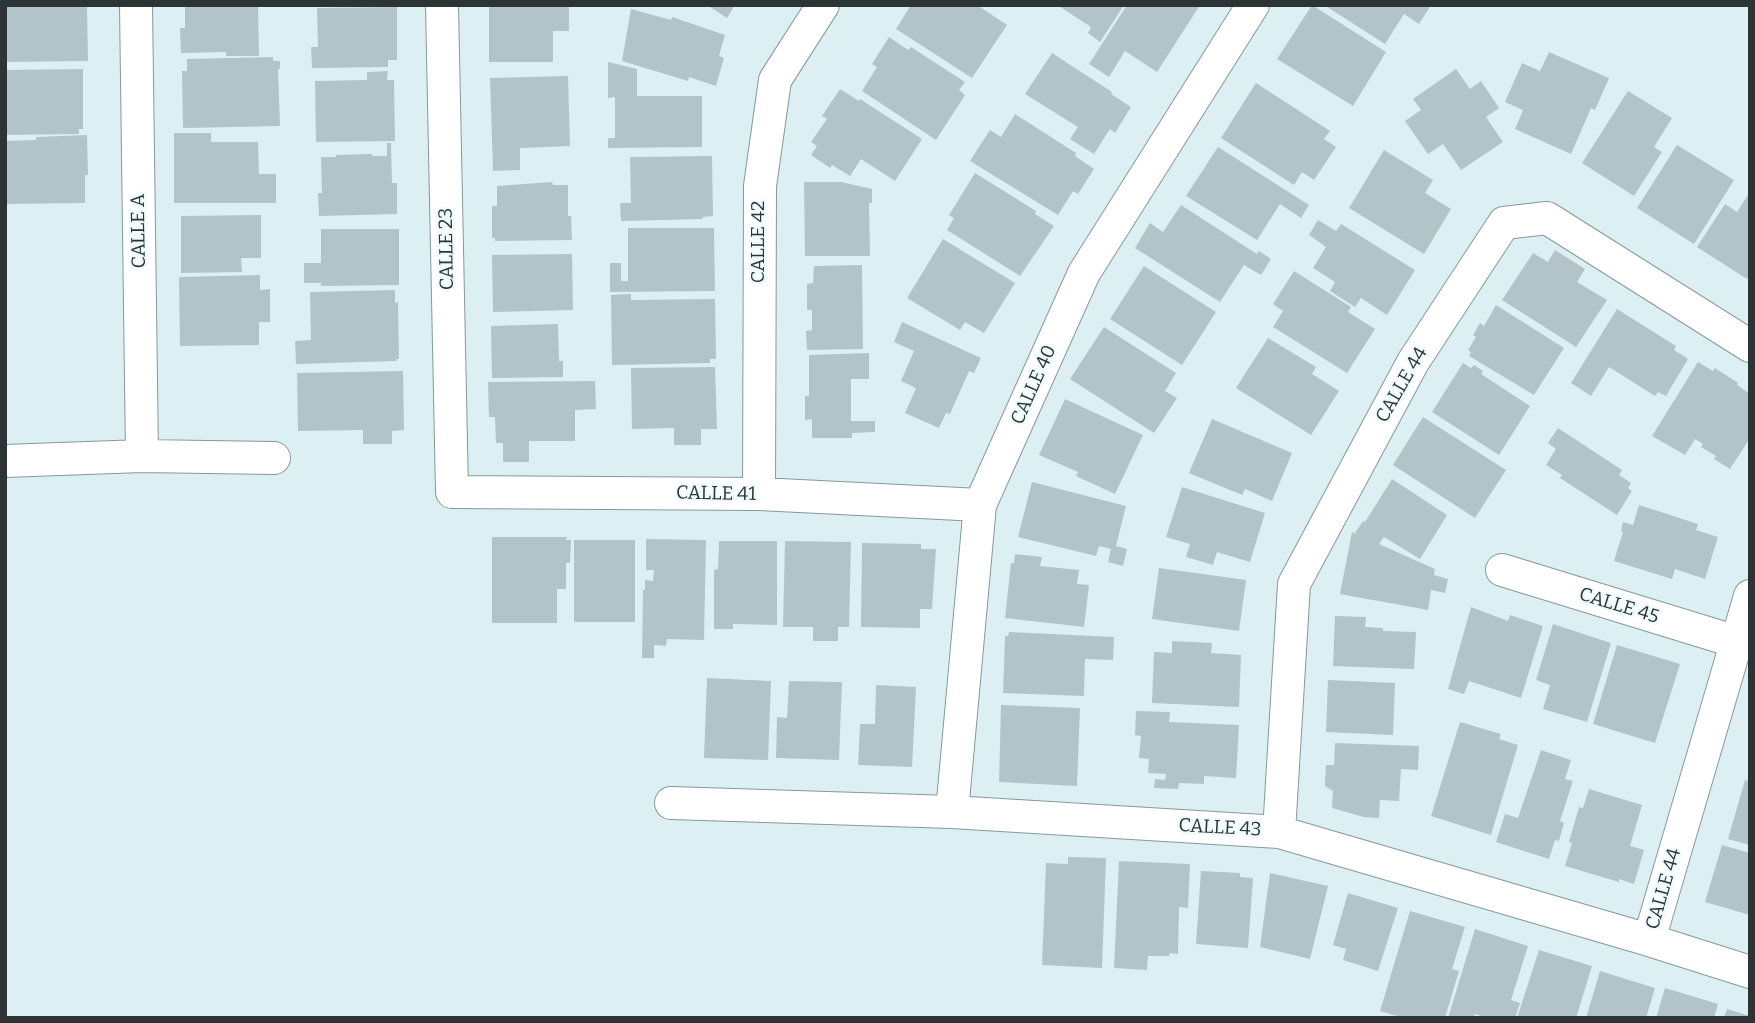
<!DOCTYPE html>
<html>
<head>
<meta charset="utf-8">
<style>
  body { margin:0 }
  #map { position:relative; width:1755px; height:1023px; overflow:hidden; background:#dcf0f4; font-family:Bitter,serif }
  canvas { display:block }
  .frame { position:absolute; inset:0; border:7px solid #2d3436; pointer-events:none }
</style>
</head>
<body>
<div id="map">
<canvas width="1755" height="1023"></canvas>
<div class="frame"></div>
</div>
<script>
const context = document.querySelector('canvas').getContext('2d');
context.lineJoin = 'round';
function fill(path, color) { context.fillStyle = color; context.fill(path, 'evenodd'); }
const toPath = rows => new Path2D(rows.map(r => 'M' + r).join(''));
function stroke(path, color, width, dash) { context.strokeStyle = color; context.lineWidth = width; context.lineCap = dash ? 'butt' : 'round'; context.setLineDash(dash || []); context.stroke(path); }
function drawText(font, color, halo, rows, align = 'center') {
  context.font = font + ' Bitter,serif'; context.lineWidth = 5; context.setLineDash([]); context.textBaseline = 'middle'; context.strokeStyle = halo; context.fillStyle = color; for (const [text, x, y, turn = 0] of rows) {
    context.save(); context.translate(x, y); context.rotate((+turn || 0) * Math.PI / 180); context.textAlign = isNaN(turn) ? turn : align; if (halo) context.strokeText(text, 0, 0); context.fillText(text, 0, 0); context.restore();
  }
}
fill(toPath([
  [5,5,87,5,88,61,6,62],
  [185,5,258,5,259,56,226,56,226,52,181,53,180,28,185,28],
  [489,5,569,5,569,31,553,31,553,62,489,62],
  [707,5,735,5,727,18],
  [911,5,977,5,1007,25,972,78,896,29],
  [1057,5,1124,5,1100,42,1088,33,1091,27],
  [1127,5,1200,5,1157,72,1125,51,1109,77,1089,64],
  [1312,5,1386,52,1353,106,1277,59],
  [1324,5,1431,5,1419,24,1404,14,1385,44],
  [397,7,397,60,388,60,388,67,312,68,311,47,318,47,317,8],
  [631,9,671,20,672,17,725,35,719,56,724,58,716,86,689,77,688,81,622,61],
  [889,37,908,50,911,47,965,82,959,90,965,95,936,140,862,91,877,67,872,64],
  [1549,52,1609,78,1595,110,1591,108,1571,154,1515,129,1523,110,1505,102,1522,63,1540,71],
  [1052,53,1112,92,1111,94,1131,107,1115,133,1110,129,1094,154,1070,139,1078,127,1025,94],
  [273,57,273,61,280,61,280,69,278,69,280,126,183,128,182,71,187,71,187,59],
  [608,62,637,69,637,96,702,96,702,147,608,148,608,138,615,138,615,97,608,98],
  [83,69,83,129,79,129,79,134,5,135,5,70],
  [1456,69,1470,89,1481,81,1499,108,1486,117,1503,142,1461,170,1443,144,1428,154,1405,121,1421,110,1413,99],
  [388,71,387,80,394,80,395,141,316,142,315,81,367,80,367,72],
  [568,76,570,146,520,148,520,170,493,171,490,78],
  [1256,83,1330,131,1324,139,1336,147,1314,180,1302,172,1294,185,1221,138],
  [840,89,859,101,860,99,922,139,895,181,861,159,850,176,832,165,830,168,811,155,817,146,811,142,827,119,822,116],
  [1628,91,1672,118,1654,147,1662,152,1634,196,1582,163],
  [1015,114,1076,153,1075,156,1094,169,1078,194,1073,191,1058,215,970,161,990,130,1001,137],
  [174,133,211,133,211,142,258,142,259,174,276,174,276,203,174,203],
  [87,135,88,175,85,175,85,203,5,204,5,141,36,140,36,137],
  [387,143,391,143,392,183,397,183,397,214,319,216,318,193,322,193,321,157,336,157,336,155,372,154,372,156,387,156],
  [1677,145,1734,180,1694,244,1637,208],
  [1218,147,1309,205,1301,218,1280,204,1257,240,1186,196],
  [1384,150,1433,180,1425,193,1451,209,1424,254,1349,208],
  [712,156,713,216,702,217,703,219,621,221,620,203,631,203,630,157],
  [975,173,1036,211,1035,214,1054,226,1020,276,947,230,954,218,949,215],
  [552,182,553,185,568,185,568,216,571,216,572,240,495,241,495,238,492,238,492,206,497,206,497,186],
  [804,182,841,182,872,189,872,203,869,203,870,256,805,256],
  [1750,192,1750,275,1747,279,1697,247,1725,204,1737,212],
  [1181,205,1257,254,1259,251,1271,259,1261,275,1244,265,1220,302,1135,248,1150,223,1163,232],
  [261,215,261,258,241,258,242,272,181,273,181,216],
  [1318,220,1336,231,1341,224,1415,270,1387,315,1361,298,1355,307,1330,291,1335,282,1313,268,1326,247,1309,235],
  [628,228,714,228,715,291,610,292,610,263,621,263,621,281,628,281],
  [321,229,399,229,399,285,321,286,321,283,304,283,304,263,321,263],
  [943,239,1015,283,984,333,965,322,960,330,907,298],
  [1555,250,1585,269,1577,282,1607,300,1576,347,1502,300,1533,253,1548,262],
  [572,254,573,310,493,312,492,255],
  [862,265,863,349,807,350,806,331,812,330,812,310,807,310,807,284,813,283,814,266],
  [1144,266,1216,312,1182,365,1110,319],
  [1294,271,1351,307,1348,312,1375,329,1347,373,1273,327,1283,311,1273,304],
  [260,275,260,290,270,289,270,322,259,322,259,345,180,346,179,277],
  [395,290,395,303,398,302,399,359,396,359,397,361,296,364,295,341,311,340,310,292],
  [631,294,631,300,715,299,716,359,710,359,710,363,612,365,611,295],
  [1496,305,1564,348,1534,395,1469,356,1471,352,1468,350,1476,337,1473,335,1480,323,1484,326],
  [1617,309,1676,346,1674,350,1688,359,1666,396,1658,392,1655,396,1609,367,1591,396,1571,383],
  [902,322,981,358,974,373,969,371,950,414,946,413,939,428,905,413,916,388,901,381,914,351,894,342],
  [558,324,559,361,563,361,563,377,492,378,491,326],
  [1104,327,1176,373,1165,391,1177,398,1154,433,1070,379],
  [1268,338,1316,367,1312,374,1339,391,1311,435,1236,388],
  [869,353,869,379,851,379,851,421,875,421,875,432,852,433,852,438,812,438,812,419,805,420,805,396,809,396,809,355],
  [1698,362,1713,371,1715,368,1738,383,1737,385,1750,394,1750,438,1730,469,1714,459,1716,456,1701,447,1703,444,1695,439,1685,455,1652,436],
  [1463,363,1471,368,1474,365,1483,371,1481,374,1530,406,1499,455,1432,412],
  [715,367,717,429,701,429,701,445,674,445,674,428,632,429,631,368],
  [403,371,404,430,392,431,392,444,363,444,363,430,298,431,297,373],
  [595,381,596,409,575,410,575,441,529,441,529,462,503,462,503,443,496,443,495,417,489,417,488,382],
  [1065,399,1143,435,1115,494,1076,476,1078,472,1039,455],
  [1423,417,1506,470,1475,518,1393,465],
  [1212,419,1292,453,1272,501,1245,489,1242,495,1189,473],
  [1558,428,1622,470,1619,475,1631,483,1628,488,1632,491,1617,515,1560,478,1562,475,1546,465,1556,449,1548,443],
  [1392,479,1447,515,1420,559,1384,537,1379,544,1435,569,1434,575,1448,579,1445,593,1431,590,1428,610,1340,594,1352,532,1367,539,1355,533,1363,521,1365,522],
  [1032,482,1126,506,1116,546,1127,549,1123,566,1108,562,1111,549,1099,546,1096,556,1018,537],
  [1182,487,1265,513,1250,562,1217,552,1213,565,1186,557,1190,544,1166,537],
  [1639,505,1698,524,1696,530,1718,537,1705,579,1675,569,1672,579,1614,561,1623,532,1621,531,1623,522,1633,525],
  [492,537,567,537,566,540,571,540,570,563,566,563,566,589,557,589,557,623,492,623],
  [646,539,706,540,704,640,667,639,666,646,654,645,654,658,642,658,643,590,645,590,645,580,653,581,654,570,646,570],
  [574,540,635,540,635,622,574,622],
  [719,541,777,541,777,625,733,624,733,629,714,629,714,570,718,569],
  [785,541,851,542,849,627,838,627,838,641,813,641,813,627,783,627],
  [862,543,921,544,921,549,936,549,932,609,920,609,920,628,861,627],
  [1015,554,1042,557,1040,566,1079,570,1077,584,1089,585,1084,627,1005,618,1011,563,1014,563],
  [1159,568,1246,580,1239,631,1152,619],
  [1471,607,1508,621,1510,615,1543,626,1521,698,1469,681,1464,694,1448,689],
  [1335,616,1366,617,1365,627,1383,628,1383,631,1416,632,1414,669,1333,666],
  [1553,624,1611,643,1587,722,1543,709,1550,685,1536,680],
  [1009,632,1114,637,1113,660,1085,659,1084,696,1003,693,1005,636,1008,636],
  [1172,641,1212,643,1211,653,1241,655,1239,707,1152,703,1154,652,1172,653],
  [1617,645,1680,664,1655,743,1593,724],
  [707,678,771,681,768,760,704,758],
  [1328,680,1395,683,1393,735,1326,732],
  [789,681,842,682,839,760,776,758,777,717,787,718],
  [876,685,916,687,912,767,858,765,860,724,875,724],
  [1001,705,1080,708,1077,786,999,782],
  [1136,711,1170,712,1169,722,1239,725,1236,778,1204,776,1204,784,1179,783,1178,789,1154,788,1155,779,1165,780,1166,774,1148,773,1149,759,1139,758,1141,736,1135,735],
  [1460,722,1501,734,1499,739,1518,745,1491,835,1431,816],
  [1335,743,1419,746,1418,770,1401,769,1399,801,1380,800,1379,818,1364,817,1332,808,1333,791,1325,786,1325,781,1326,765,1334,765],
  [1541,750,1571,760,1565,779,1573,781,1560,821,1564,823,1559,841,1555,840,1549,859,1496,842,1505,814,1518,818],
  [1745,780,1750,782,1750,845,1728,839],
  [1589,789,1642,805,1630,846,1644,850,1634,884,1619,879,1619,882,1565,866,1572,843,1569,842,1579,807,1583,808],
  [1722,845,1750,853,1750,915,1705,902],
  [1068,857,1106,858,1102,968,1042,965,1046,863,1068,864],
  [1119,861,1190,864,1188,908,1179,907,1178,954,1170,953,1169,956,1148,956,1147,970,1114,968],
  [1201,871,1240,873,1240,877,1253,878,1248,948,1196,944],
  [1270,873,1328,886,1310,959,1260,947],
  [1348,893,1398,908,1378,971,1343,960,1346,949,1333,945],
  [1410,911,1465,927,1452,969,1459,971,1445,1018,1404,1018,1380,1011],
  [1475,929,1528,946,1511,1000,1520,1003,1515,1018,1488,1018,1475,1014,1473,1018,1448,1018],
  [1539,950,1592,966,1576,1018,1517,1018],
  [1600,971,1655,988,1646,1018,1586,1018],
  [1665,988,1718,1004,1714,1018,1656,1018],
  [1727,1009,1750,1016,1750,1018,1724,1018]
]), '#b2c4c8');
const minor = toPath([
  [136,5,142,456],
  [442,5,452,492,759,494,980,505],
  [5,461,142,456,274,458],
  [759,494,760,186,775,80,823,5],
  [1502,570,1737,642],
  [671,803,952,812,1279,832,1649,940,1750,972],
  [952,812,980,505,1084,273,1253,5],
  [1279,832,1294,584,1413,362,1504,223,1547,218,1750,346],
  [1649,940,1750,596]
]);
stroke(minor, '#86989b', 34);
stroke(minor, '#fff', 32);
drawText('19px', '#2d3436', '#f0fbfe', [
  ["CALLE A",139,231,-91],
  ["CALLE 42",759,242,-90],
  ["CALLE 23",447,249,-91],
  ["CALLE 40",1034,385,-66],
  ["CALLE 44",1402,385,-60],
  ["CALLE 41",716,494,1],
  ["CALLE 45",1619,606,17],
  ["CALLE 43",1220,828,3],
  ["CALLE 44",1664,889,-74]
]);
</script>
</body>
</html>
